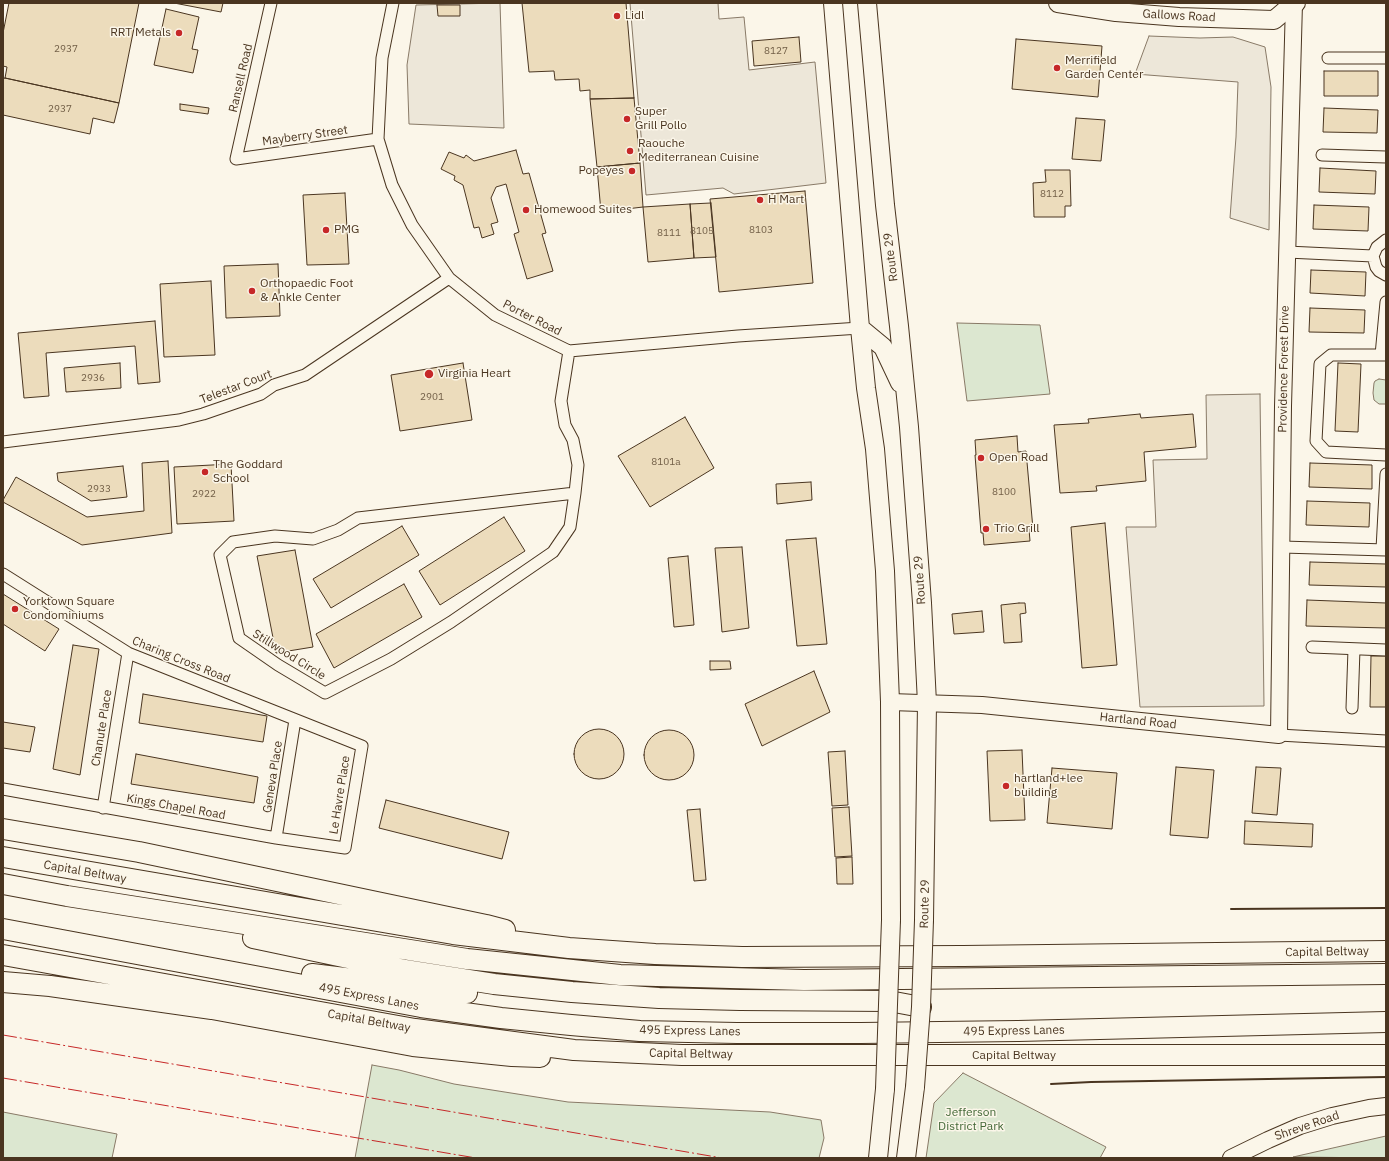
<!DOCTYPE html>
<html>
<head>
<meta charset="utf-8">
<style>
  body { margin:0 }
  #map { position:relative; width:1389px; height:1161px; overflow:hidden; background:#fbf6e9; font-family:"IBM Plex Sans",sans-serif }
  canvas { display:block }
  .frame { position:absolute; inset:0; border:4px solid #4a3520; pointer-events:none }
</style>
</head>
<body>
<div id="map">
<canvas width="1389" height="1161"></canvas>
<div class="frame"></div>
</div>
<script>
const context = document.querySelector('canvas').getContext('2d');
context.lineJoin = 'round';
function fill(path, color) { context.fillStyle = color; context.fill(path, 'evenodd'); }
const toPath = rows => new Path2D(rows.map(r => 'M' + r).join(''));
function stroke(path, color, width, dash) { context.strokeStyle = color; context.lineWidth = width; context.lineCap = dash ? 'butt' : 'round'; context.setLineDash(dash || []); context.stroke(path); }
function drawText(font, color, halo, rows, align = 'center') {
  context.font = font + ' "IBM Plex Sans",sans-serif'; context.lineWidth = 3; context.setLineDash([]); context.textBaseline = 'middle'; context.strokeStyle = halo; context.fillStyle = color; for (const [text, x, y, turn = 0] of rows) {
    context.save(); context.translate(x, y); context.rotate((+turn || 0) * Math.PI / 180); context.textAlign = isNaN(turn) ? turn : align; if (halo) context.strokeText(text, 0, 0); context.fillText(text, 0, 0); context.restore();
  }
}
const green = toPath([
  [957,323,1040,325,1050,394,967,401,957,323],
  [1379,379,1386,380,1386,404,1379,404,1374,400,1373,393,1374,383,1375,381,1379,379],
  [372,1065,399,1070,454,1084,568,1102,770,1112,821,1120,824,1138,819,1158,355,1158,372,1065],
  [963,1073,1023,1104,1106,1147,1100,1158,926,1158,934,1103,963,1073],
  [3,1112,117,1134,112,1158,3,1158,3,1112],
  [1386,1136,1386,1158,1293,1157,1386,1136]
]);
fill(green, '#dce7d0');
stroke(green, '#887966', 1);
const parking = toPath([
  [500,3,504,128,409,124,407,65,416,5,500,3],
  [630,3,718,3,719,19,744,17,749,70,815,62,826,183,734,194,723,188,646,195,630,3],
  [1149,36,1200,38,1233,37,1265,47,1271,87,1269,230,1230,218,1236,137,1238,82,1135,74,1149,36],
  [1260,394,1264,706,1140,707,1126,527,1156,527,1153,460,1207,459,1206,395,1260,394]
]);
fill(parking, '#ede7d9');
stroke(parking, '#887966', 1);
const building = toPath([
  [9,3,139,3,119,103,5,78,7,67,3,66,3,33,9,3],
  [174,3,223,3,221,12,174,3],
  [522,3,626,3,634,98,590,99,590,90,580,91,579,79,555,80,554,71,529,72,522,3],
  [437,5,460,5,460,16,438,16,437,5],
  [166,9,199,17,192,49,198,50,193,73,154,65,166,9],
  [799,37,801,62,754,66,752,41,799,37],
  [1016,39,1102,46,1098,97,1012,89,1016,39],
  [1324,71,1378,71,1378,96,1324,96,1324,71],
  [5,78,119,103,114,123,93,118,90,134,3,115,3,79,5,78],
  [634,98,640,163,597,167,590,99,634,98],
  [180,104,209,108,208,114,180,110,180,104],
  [1324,108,1378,110,1377,133,1323,132,1324,108],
  [1076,118,1105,120,1101,161,1072,159,1076,118],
  [516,150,523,174,529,173,546,233,542,234,553,271,527,279,514,234,519,232,506,184,496,187,491,198,498,222,491,224,494,234,482,238,479,227,474,228,463,185,454,180,455,176,441,169,449,152,464,158,466,155,474,161,516,150],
  [640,163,643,207,601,212,597,167,640,163],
  [1320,168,1376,171,1375,194,1319,192,1320,168],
  [1045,170,1070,170,1071,206,1065,206,1065,217,1034,217,1033,183,1046,182,1045,170],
  [805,191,813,283,719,292,710,199,805,191],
  [345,193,349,264,307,265,303,195,345,193],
  [711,203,716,257,694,258,690,204,711,203],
  [690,204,694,258,648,262,643,207,690,204],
  [1314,205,1369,207,1368,231,1313,229,1314,205],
  [278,264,280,316,226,318,224,266,278,264],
  [1311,270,1366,272,1365,296,1310,293,1311,270],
  [211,281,215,355,164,357,160,284,211,281],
  [1310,308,1365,310,1364,333,1309,332,1310,308],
  [155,321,160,382,138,384,135,346,46,353,49,396,24,398,18,333,155,321],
  [120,363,121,388,66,392,64,368,120,363],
  [463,363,472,420,400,431,391,375,463,363],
  [1338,363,1361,364,1358,432,1335,431,1338,363],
  [1140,414,1141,418,1193,414,1196,447,1144,452,1146,481,1096,486,1097,491,1060,493,1054,425,1089,423,1088,419,1140,414],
  [685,417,714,468,650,507,618,456,685,417],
  [1017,436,1018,452,1026,451,1033,529,1029,529,1030,541,984,545,983,533,981,533,975,455,976,455,975,440,1017,436],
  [168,461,172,533,82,545,3,502,3,500,16,477,87,517,144,511,142,463,168,461],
  [1310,463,1372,465,1372,489,1309,487,1310,463],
  [231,464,234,521,177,524,174,467,231,464],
  [123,466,127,497,91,501,58,481,57,473,123,466],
  [811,482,812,500,777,504,776,484,811,482],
  [1307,501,1370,503,1369,527,1306,525,1307,501],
  [504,517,525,551,440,605,419,571,504,517],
  [1105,523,1117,665,1082,668,1071,527,1105,523],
  [402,526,419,555,331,608,313,579,402,526],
  [816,538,827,644,797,646,786,540,816,538],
  [742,547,749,628,722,632,715,548,742,547],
  [295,550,313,647,276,653,257,556,295,550],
  [688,556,694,625,674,627,668,558,688,556],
  [1310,562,1386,564,1386,587,1309,585,1310,562],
  [404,584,422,617,334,668,316,634,404,584],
  [3,594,59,629,45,651,3,624,3,594],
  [1307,600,1386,603,1386,628,1306,626,1307,600],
  [1019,603,1025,603,1026,613,1020,614,1022,642,1004,643,1001,605,1019,603],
  [982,611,984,632,954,634,952,614,982,611],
  [73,645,99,649,80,775,53,769,73,645],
  [1371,656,1386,656,1386,707,1370,707,1371,656],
  [710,661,730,661,731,669,710,670,710,661],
  [814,671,830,712,762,746,745,704,814,671],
  [143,694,267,716,263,742,139,723,143,694],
  [3,722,35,727,30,752,3,748,3,722],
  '574 754a25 25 0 1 1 50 0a25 25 0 1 1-50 0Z',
  '644 755a25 25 0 1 1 50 0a25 25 0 1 1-50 0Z',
  [1022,750,1025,820,990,821,987,751,1022,750],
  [845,751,848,805,832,806,828,752,845,751],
  [136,754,258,777,254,803,131,784,136,754],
  [1176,767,1214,770,1208,838,1170,835,1176,767],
  [1256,767,1281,768,1277,815,1252,813,1256,767],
  [1052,768,1117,773,1112,829,1047,823,1052,768],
  [386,800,509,832,502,859,379,828,386,800],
  [849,807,852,856,835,857,832,808,849,807],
  [700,809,706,880,694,881,687,810,700,809],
  [1245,821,1313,824,1312,847,1244,844,1245,821],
  [852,857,853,884,837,884,836,858,852,857]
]);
fill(building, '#ecdcbc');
stroke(building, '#4a3520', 1);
const street = toPath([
  [271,3,236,159,378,139],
  [393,3,382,58,378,139,392,185,412,225,449,278,495,315,569,351,738,336,860,328],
  [1328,58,1386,58],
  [1322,155,1386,157],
  [1386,240,1377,247,1373,256,1376,267,1379,271,1386,275],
  [1287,252,1373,256],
  [569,351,561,401,565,425,573,440,578,465,575,493],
  [1381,355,1386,302],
  [1386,355,1331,355,1320,364,1316,441,1326,452,1386,455],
  [3,442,179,420,203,414,261,394,274,385,305,375,449,278],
  [575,493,570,527,553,552,451,622,391,659,325,693,278,665,239,638,220,555,233,542,275,536,313,539,338,530,358,518,575,493],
  [1282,547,1386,550],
  [1382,549,1386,474],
  [3,574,128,653,362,746,345,848,276,838,3,789],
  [1312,647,1386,650],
  [1352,708,1354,649],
  [1279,735,1386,741],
  [103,808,128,653],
  [276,838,295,720]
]);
const secondary = toPath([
  [890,702,982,705,1279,735,1283,406,1294,3],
  [1231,1158,1268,1140,1300,1126,1332,1116,1369,1108,1386,1106]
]);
const primary = toPath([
  [833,3,860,328,866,388,875,449,885,571,890,702,891,920],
  [867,3,885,205,899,326,909,427,922,603,927,703,924,920],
  [1058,3,1116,12,1179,17,1274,20,1294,3,1296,3],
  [860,328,883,347,900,383],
  [878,1158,885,1089],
  [906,1158,915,1087]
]);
const highway = toPath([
  [3,829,139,852,486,925,505,930],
  [3,857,453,934,569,948,655,954,742,957,963,956,1386,951],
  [3,884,67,896,467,959,620,975,804,980,1386,974],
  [3,929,421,1007,501,1018,571,1025,640,1031,737,1033,861,1033,1018,1031,1386,1022],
  [253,938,405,970,494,984,572,992,659,998,740,1000,889,1001,921,1007],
  [3,955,415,1029,574,1050,682,1055,1386,1055],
  [312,974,467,993],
  [3,982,50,986,212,1009,413,1046,512,1056,540,1057]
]);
stroke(street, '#4a3520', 13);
stroke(secondary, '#4a3520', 18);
stroke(primary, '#4a3520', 20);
stroke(highway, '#4a3520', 22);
stroke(street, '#fbf6e9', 11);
stroke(secondary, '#fbf6e9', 16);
stroke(primary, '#fbf6e9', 18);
stroke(highway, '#fbf6e9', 20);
const primaryBridge = toPath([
  [915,1087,921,1007,924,920],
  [885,1089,891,920]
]);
stroke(primaryBridge, '#4a3520', 20, []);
stroke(primaryBridge, '#fbf6e9', 18);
stroke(toPath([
  [1231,909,1386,908],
  [1051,1084,1091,1082,1386,1077]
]), '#4a3520', 2);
stroke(toPath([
  [3,1035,722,1158],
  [3,1078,476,1158]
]), '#c62828', 1, [14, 3, 2, 3]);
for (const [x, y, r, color] of [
  [617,16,4,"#c62828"],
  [179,33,4,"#c62828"],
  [1057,68,4,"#c62828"],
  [627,119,4,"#c62828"],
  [630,151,4,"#c62828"],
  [632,171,4,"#c62828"],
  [760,200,4,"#c62828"],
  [526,210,4,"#c62828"],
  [326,230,4,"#c62828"],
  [252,291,4,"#c62828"],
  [429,374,5,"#c62828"],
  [981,458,4,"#c62828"],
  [205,472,4,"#c62828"],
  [986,529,4,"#c62828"],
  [15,609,4,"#c62828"],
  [1006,786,4,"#c62828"]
]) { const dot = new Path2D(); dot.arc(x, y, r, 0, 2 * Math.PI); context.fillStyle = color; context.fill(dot); stroke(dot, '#fbf6e9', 1.5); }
drawText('10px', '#725f47', null, [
  ["2937",66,49],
  ["8127",776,51],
  ["2937",60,109],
  ["8112",1052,194],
  ["8103",761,230],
  ["8105",702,231],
  ["8111",669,233],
  ["2936",93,378],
  ["2901",432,397],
  ["8101a",666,462],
  ["2933",99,489],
  ["8100",1004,492],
  ["2922",204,494]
]);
drawText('12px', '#4a3520', '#fbf6e9', [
  ["Lidl",625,16],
  ["RRT Metals",171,33,"right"],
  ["Merrifield",1065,61],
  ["Garden Center",1065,75],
  ["Super",635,112],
  ["Grill Pollo",635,126],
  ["Raouche",638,144],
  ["Mediterranean Cuisine",638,158],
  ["Popeyes",624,171,"right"],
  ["H Mart",768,200],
  ["Homewood Suites",534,210],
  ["PMG",334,230],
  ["Orthopaedic Foot",260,284],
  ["& Ankle Center",260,298],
  ["Virginia Heart",438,374],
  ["Open Road",989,458],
  ["The Goddard",213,465],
  ["School",213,479],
  ["Trio Grill",994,529],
  ["Yorktown Square",23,602],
  ["Condominiums",23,616],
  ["hartland+lee",1014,779],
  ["building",1014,793]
], 'left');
drawText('12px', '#4a3520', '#fbf6e9', [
  ["Gallows Road",1179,16,3],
  ["Ransell Road",241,78,-77],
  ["Mayberry Street",305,136,-8],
  ["Route 29",891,257,-97],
  ["Porter Road",532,318,27],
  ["Providence Forest Drive",1284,369,-89],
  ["Telestar Court",236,387,-21],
  ["Route 29",920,580,-94],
  ["Stillwood Circle",289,655,32],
  ["Charing Cross Road",181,660,22],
  ["Hartland Road",1138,721,6],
  ["Chanute Place",102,728,-81],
  ["Geneva Place",273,777,-81],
  ["Le Havre Place",340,795,-81],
  ["Kings Chapel Road",176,807,10],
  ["Capital Beltway",85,872,10],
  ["Route 29",925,904,-89],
  ["Capital Beltway",1327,952,-1],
  ["495 Express Lanes",369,997,11],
  ["Capital Beltway",369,1021,10],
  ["495 Express Lanes",690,1031,1],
  ["495 Express Lanes",1014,1031,-1],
  ["Capital Beltway",691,1054,1],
  ["Capital Beltway",1014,1056],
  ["Shreve Road",1307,1126,-19]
]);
drawText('12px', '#436837', '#fbf6e9', [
  ["Jefferson",971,1113],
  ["District Park",971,1127]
]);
</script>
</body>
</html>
